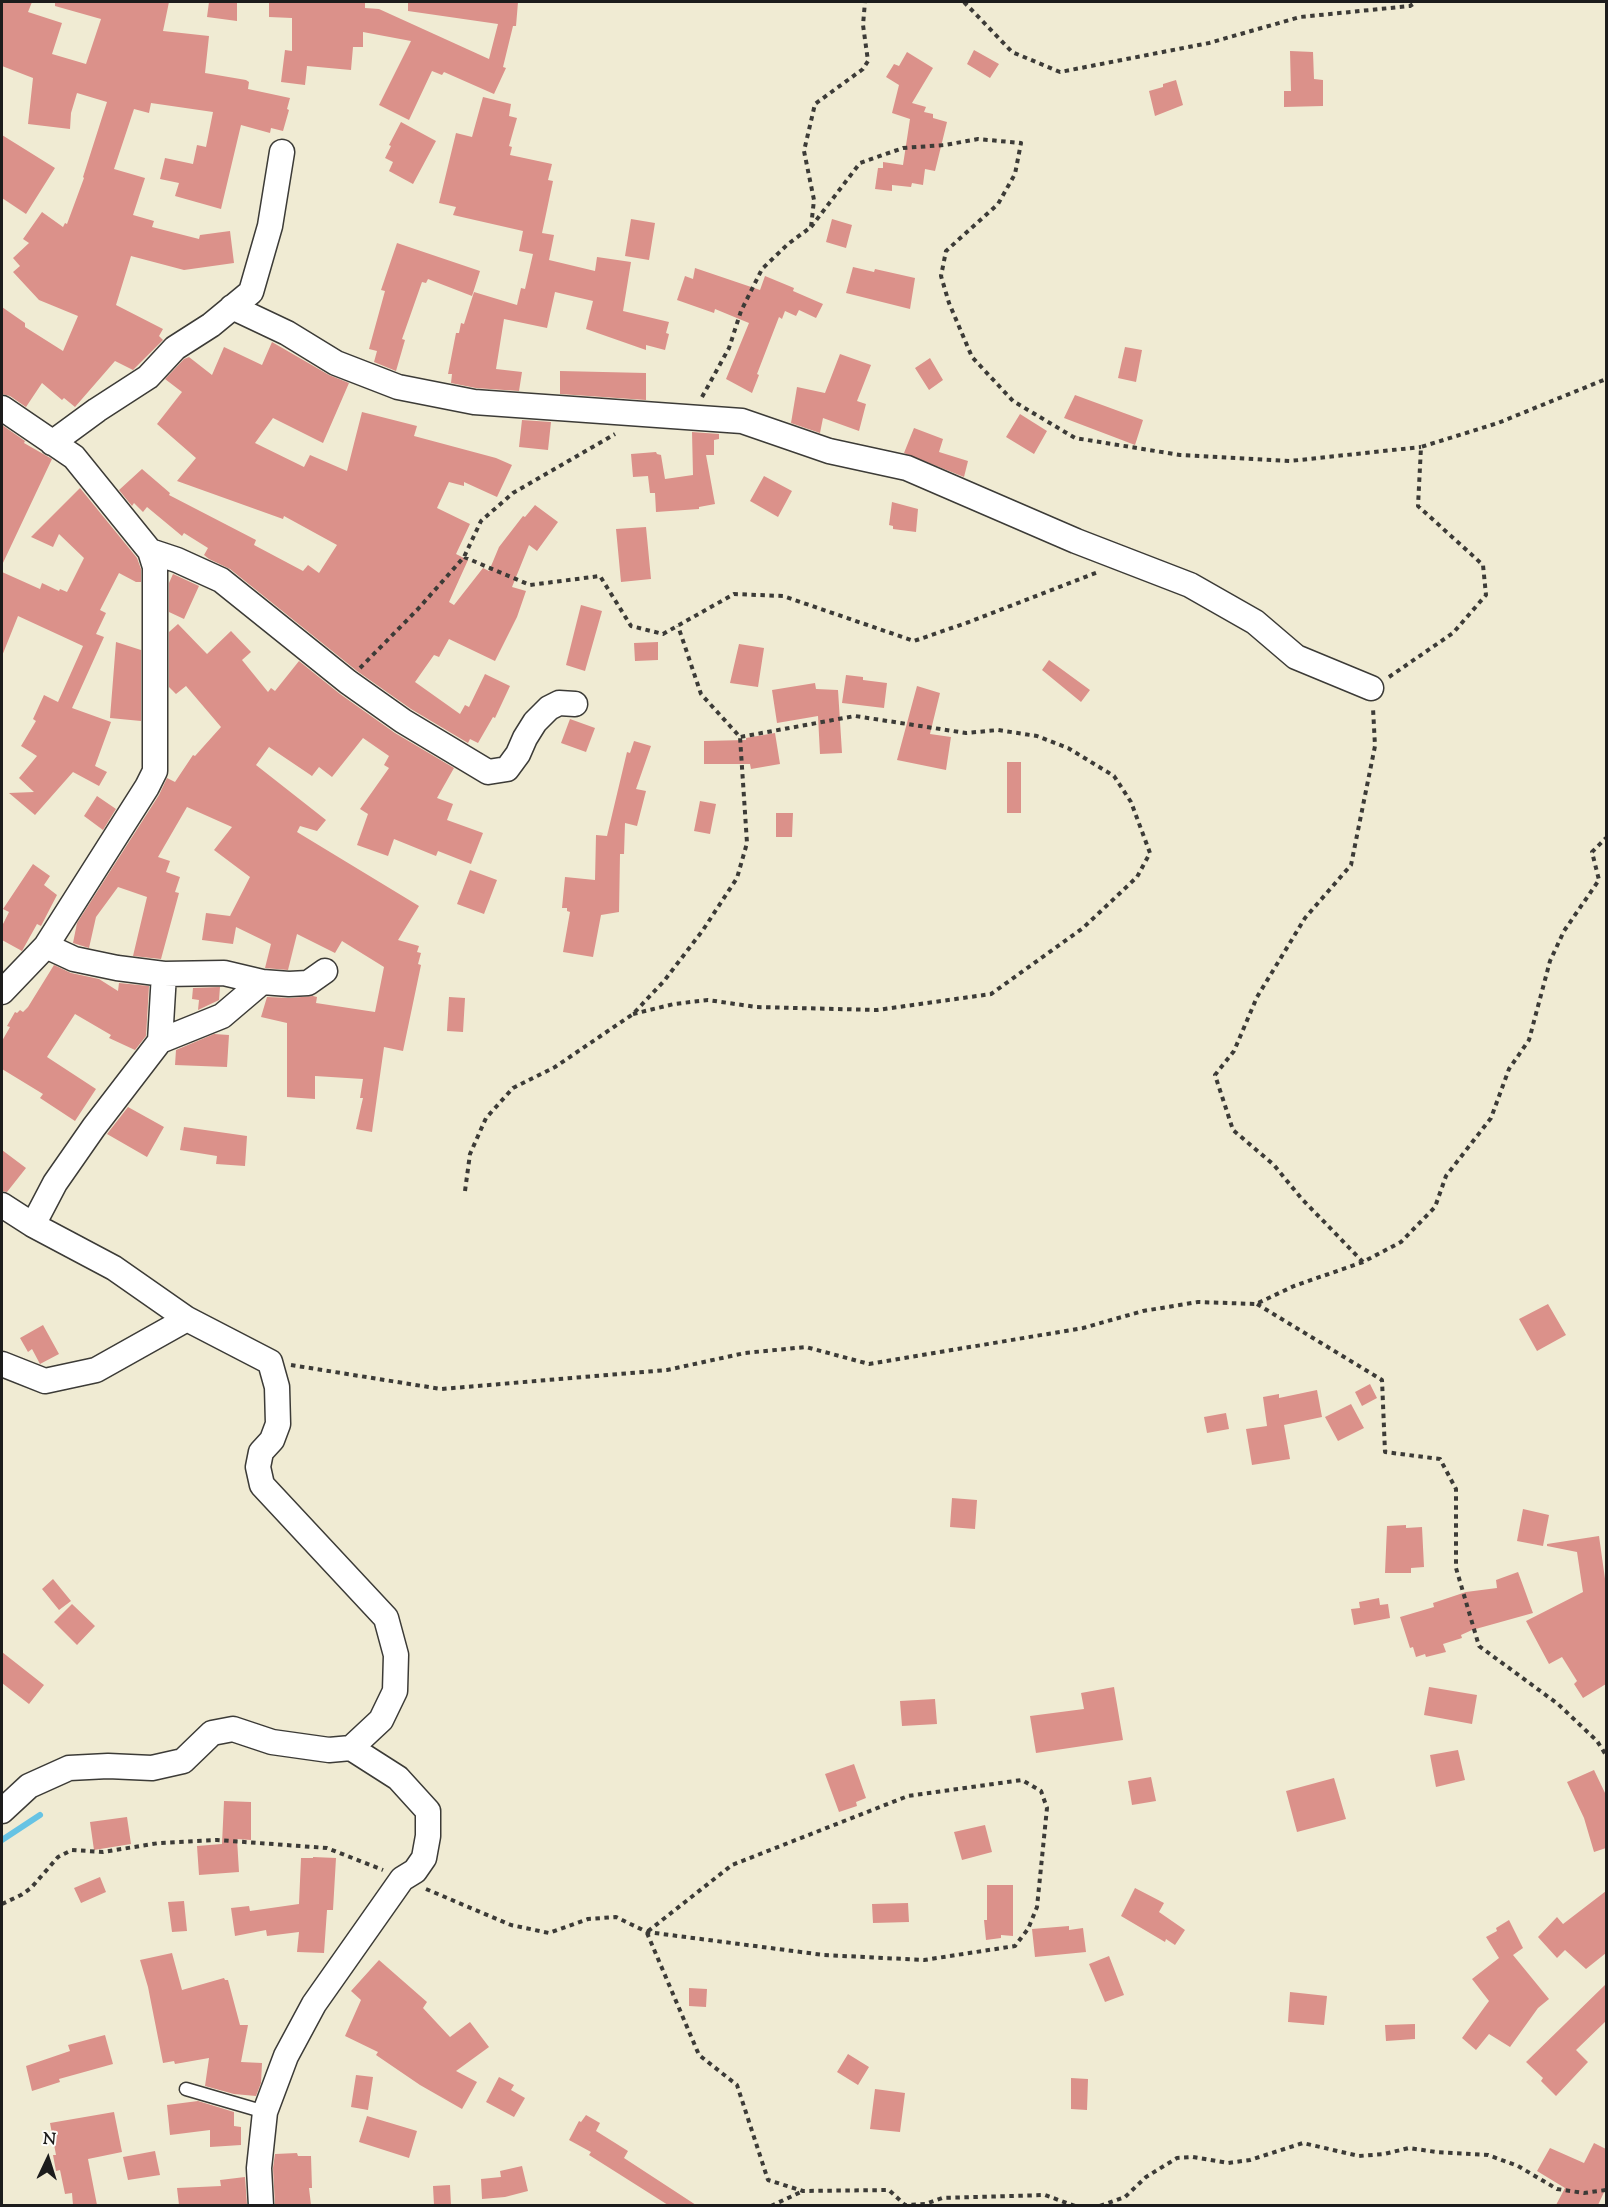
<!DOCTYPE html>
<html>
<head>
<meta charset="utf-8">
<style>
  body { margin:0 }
  #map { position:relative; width:1608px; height:2207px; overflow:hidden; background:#f0ebd3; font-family:"Sorts Mill Goudy",serif }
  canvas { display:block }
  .frame { position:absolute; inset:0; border:3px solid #1c1c1c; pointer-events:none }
  .north { position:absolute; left:18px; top:2129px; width:60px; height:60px; -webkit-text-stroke:4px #fdfcf7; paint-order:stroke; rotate:4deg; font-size:16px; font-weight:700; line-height:24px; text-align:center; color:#1c1c1c }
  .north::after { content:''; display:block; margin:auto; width:21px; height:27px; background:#1c1c1c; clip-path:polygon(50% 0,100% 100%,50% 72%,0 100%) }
</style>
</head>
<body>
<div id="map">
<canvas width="1608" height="2207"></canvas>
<div class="frame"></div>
<div class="north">N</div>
</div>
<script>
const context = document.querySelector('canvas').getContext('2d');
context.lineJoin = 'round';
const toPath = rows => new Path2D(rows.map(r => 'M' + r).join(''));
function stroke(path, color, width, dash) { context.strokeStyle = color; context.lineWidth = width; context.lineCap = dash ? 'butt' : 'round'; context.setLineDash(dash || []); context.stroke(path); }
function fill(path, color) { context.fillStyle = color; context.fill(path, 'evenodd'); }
stroke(toPath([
  [2,1840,40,1815]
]), '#66c3e4', 6);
fill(toPath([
  [2,2,32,2,28,12,62,23,52,54,86,64,101,19,55,6,55,2,169,2,163,31,209,36,205,73,246,80,249,82,248,89,290,98,287,109,289,110,283,131,271,128,270,133,241,125,221,209,175,196,179,183,160,179,165,158,193,164,197,145,206,147,213,112,151,103,149,113,134,109,114,169,145,178,133,215,154,221,152,227,199,239,200,235,230,231,234,263,184,270,131,256,116,305,163,329,159,336,163,340,133,370,115,361,75,407,64,398,62,400,42,383,26,407,10,396,2,394,2,307,25,323,25,327,63,351,78,316,39,300,13,272,20,266,13,258,29,243,23,239,42,212,63,227,65,223,67,224,84,178,83,177,107,102,77,93,71,113,70,129,28,124,33,78,2,66],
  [209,2,237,2,237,21,207,17],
  [269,2,365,2,365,8,379,9,489,59,498,24,408,11,408,2,518,2,516,26,513,26,503,67,506,68,494,94,444,72,442,75,432,71,409,120,379,105,411,41,363,32,363,47,353,47,351,70,307,66,305,85,281,82,285,50,292,51,292,18,269,17],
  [974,50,999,64,990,78,967,64],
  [1290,51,1313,52,1314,79,1323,80,1323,106,1284,107,1284,91,1291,91],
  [907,52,933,68,912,103,926,107,924,112,933,114,933,118,947,122,935,171,925,169,923,185,912,183,911,187,892,185,892,191,875,189,878,168,883,168,883,162,903,165,910,119,892,113,899,85,886,77,894,64,899,66],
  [1176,80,1183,105,1155,116,1149,91,1163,87,1163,84],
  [483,97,511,104,509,116,517,118,509,146,512,147,510,155,552,164,548,180,553,181,542,233,554,235,549,260,595,271,597,257,631,262,623,311,669,322,666,333,669,334,665,350,646,345,646,350,586,329,593,301,555,292,547,328,504,319,496,369,522,372,519,391,476,388,451,383,452,374,448,374,456,333,459,333,461,323,464,324,474,292,517,305,521,288,525,289,533,254,519,251,523,231,453,215,456,207,439,203,456,133,472,137],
  [401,122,436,141,413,184,389,171,393,162,385,158,391,146,389,145],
  [2,135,55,168,26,214,2,198],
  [631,219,655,223,649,260,625,256],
  [832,219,852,225,846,248,826,242],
  [397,243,480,271,472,296,428,279,426,283,422,282,402,339,405,340,396,371,374,362,377,351,369,349,385,291,381,290],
  [853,267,874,272,875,269,915,278,910,309,846,293],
  [695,268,760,290,765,276,794,288,793,291,823,304,816,318,799,310,796,316,785,311,782,319,779,317,757,374,759,375,752,393,726,379,749,323,715,309,714,313,677,300,685,276,693,279],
  [272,342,329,375,349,383,323,443,273,418,255,443,304,467,310,455,347,471,362,412,417,426,414,436,496,458,512,465,497,497,464,482,464,486,449,482,437,508,470,524,456,554,468,560,449,602,454,605,483,568,489,571,499,547,523,516,525,517,535,505,558,522,537,551,529,545,512,587,526,591,517,617,495,661,449,639,439,657,434,655,415,682,460,714,465,705,469,707,485,674,510,686,495,718,493,717,478,743,470,739,468,743,411,709,357,671,230,569,209,559,204,555,208,548,184,533,182,536,147,507,143,512,134,503,132,506,119,490,142,469,170,493,169,495,256,540,254,545,303,571,308,565,319,573,337,545,284,516,283,519,177,481,196,458,157,424,182,392,165,379,184,359,189,357,212,375,224,347,262,365],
  [1125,347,1142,350,1136,382,1118,378],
  [840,354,871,365,857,401,866,404,859,431,823,418,820,433,791,423,797,387,825,393],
  [930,358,943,380,929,390,915,368],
  [560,371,646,373,646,400,560,394],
  [1075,395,1143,420,1135,445,1064,418],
  [1020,414,1047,431,1034,454,1006,437],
  [522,420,551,422,548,450,519,447],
  [2,425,25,441,24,443,52,459,2,565],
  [914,428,943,439,939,452,968,461,964,477,904,453],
  [692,432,719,434,719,439,714,440,714,455,706,455,715,504,699,507,699,509,656,512,655,493,650,493,648,476,633,477,631,454,656,452,657,454,661,455,665,479,693,475],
  [764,476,792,491,778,517,750,501],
  [80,488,137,558,141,569,141,582,136,582,119,573,100,610,106,613,96,634,104,637,72,708,111,722,95,766,107,772,99,786,73,772,35,815,9,793,34,792,19,778,37,756,21,746,36,721,33,719,44,695,58,702,83,646,18,616,2,656,2,572,40,589,42,583,59,591,60,589,67,592,84,558,59,534,53,547,31,537],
  [892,502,918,509,916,532,893,529,893,526,889,525],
  [646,527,651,579,621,582,616,529],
  [173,574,199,586,184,619,169,612,169,583],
  [581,605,602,611,585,671,566,665],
  [178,624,207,654,231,631,251,652,242,660,268,692,271,688,275,691,299,661,340,694,395,733,454,768,437,798,453,804,447,820,483,833,471,864,438,851,436,856,394,839,388,856,357,845,368,814,360,809,389,768,384,765,389,756,363,738,332,777,319,767,312,776,269,747,256,765,326,820,317,831,300,826,297,832,419,906,398,940,419,946,417,952,421,953,418,964,421,965,403,1051,384,1047,372,1132,356,1129,363,1098,360,1098,363,1079,315,1076,315,1099,287,1097,287,1023,261,1017,267,997,290,998,313,996,317,997,316,1003,375,1012,384,967,342,941,335,953,297,934,288,970,265,968,271,944,236,927,233,944,202,940,206,913,230,916,250,877,214,850,232,827,187,807,158,857,170,861,166,872,180,877,175,892,179,893,161,959,133,956,147,897,118,887,96,917,89,948,73,943,77,923,159,795,167,778,175,782,193,755,195,756,221,727,186,686,176,694,169,687,169,632],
  [116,642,141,650,141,721,110,718],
  [658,642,658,660,635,661,634,643],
  [739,644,764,648,758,687,730,683],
  [1049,660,1090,690,1081,702,1042,670],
  [846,675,863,677,863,680,887,683,884,708,842,703],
  [815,683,816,689,838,690,842,753,820,754,818,716,777,723,772,690],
  [917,686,940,693,930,734,951,737,946,770,897,760],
  [570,719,595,728,586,752,561,743],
  [775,733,780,764,751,769,750,764,704,764,704,741,746,740,746,738],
  [634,741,651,746,636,789,646,791,637,826,625,823,624,854,620,854,619,912,601,915,593,957,563,952,570,912,567,911,567,908,562,908,565,877,595,880,596,835,607,836,627,752,630,753],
  [1007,762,1021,762,1021,813,1007,813],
  [97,796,116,809,103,830,84,816],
  [700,801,716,804,710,834,694,831],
  [776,813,793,813,792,837,776,837],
  [33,864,50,876,44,885,57,895,41,926,37,924,22,951,2,940,2,926,9,912,3,909],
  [470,870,497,880,484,914,457,904],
  [54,965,71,973,99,979,118,991,119,983,149,986,146,1036,135,1050,109,1038,111,1035,75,1014,47,1057,96,1089,75,1121,40,1098,43,1094,2,1069,2,1041,10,1027,7,1026,15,1012,17,1013,20,1010,23,1012,28,1007],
  [220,987,219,1000,198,1010,199,1000,192,999,193,988],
  [449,997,465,998,463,1032,447,1031],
  [214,1034,229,1035,227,1067,175,1065,176,1050],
  [128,1107,164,1127,147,1157,107,1134],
  [184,1127,247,1136,245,1166,216,1164,217,1156,180,1150],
  [2,1150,26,1168,7,1192,2,1191],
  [1548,1304,1566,1335,1537,1351,1519,1319],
  [43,1325,59,1354,40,1364,32,1349,28,1352,20,1338],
  [1370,1384,1377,1398,1362,1406,1355,1392],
  [1317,1390,1322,1417,1284,1425,1290,1459,1252,1465,1246,1429,1267,1426,1263,1397,1279,1394,1279,1398],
  [1351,1404,1364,1428,1338,1441,1325,1417],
  [1226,1413,1229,1429,1207,1433,1204,1417],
  [952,1498,977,1500,975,1529,950,1527],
  [1523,1509,1549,1515,1543,1546,1517,1541],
  [1406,1525,1406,1528,1422,1527,1424,1567,1411,1568,1411,1573,1385,1573,1387,1526],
  [1599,1536,1606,1586,1606,1684,1583,1698,1574,1684,1577,1681,1562,1657,1549,1664,1526,1621,1583,1592,1577,1552,1547,1546,1547,1544],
  [1518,1572,1533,1613,1472,1630,1461,1635,1462,1638,1443,1644,1446,1652,1426,1657,1425,1654,1416,1657,1413,1647,1410,1648,1400,1617,1434,1607,1433,1603,1466,1592,1497,1588,1496,1580],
  [53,1579,71,1601,59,1610,42,1589],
  [1379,1598,1380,1605,1388,1604,1390,1618,1354,1625,1351,1609,1360,1608,1359,1602],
  [72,1604,95,1626,77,1645,54,1622],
  [2,1652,44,1685,29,1704,2,1683],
  [1114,1687,1123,1740,1036,1753,1030,1716,1084,1709,1081,1693],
  [1429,1687,1477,1695,1472,1724,1424,1715],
  [935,1699,937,1724,902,1726,900,1701],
  [1458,1750,1465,1780,1436,1787,1430,1755],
  [854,1764,866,1798,856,1802,857,1806,839,1812,825,1774],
  [1594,1770,1606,1795,1606,1848,1594,1852,1584,1818,1567,1782],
  [1151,1777,1156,1801,1132,1805,1128,1781],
  [1334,1778,1346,1819,1297,1832,1286,1791],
  [224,1801,251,1802,251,1840,237,1839,239,1872,199,1875,197,1846,222,1844],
  [127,1817,131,1844,94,1850,90,1822],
  [985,1825,992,1852,962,1860,954,1832],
  [313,1857,336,1858,333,1910,327,1910,324,1953,297,1952,299,1932,267,1936,266,1930,235,1936,231,1908,249,1906,250,1911,299,1904,301,1858,313,1858],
  [100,1877,106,1892,81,1903,74,1888],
  [987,1885,1013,1885,1013,1936,1001,1935,1001,1938,986,1940,984,1920,987,1920],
  [1135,1888,1164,1903,1159,1912,1185,1930,1175,1945,1166,1939,1165,1942,1121,1916],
  [1606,1891,1606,1953,1586,1969,1565,1950,1557,1958,1538,1937,1557,1917,1563,1924],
  [184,1901,187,1931,172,1932,168,1902],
  [908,1903,909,1922,873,1923,872,1904],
  [1509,1920,1523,1948,1513,1955,1549,1999,1538,2008,1510,2047,1489,2034,1476,2050,1462,2038,1489,2001,1472,1979,1499,1958,1486,1937,1497,1931,1496,1928],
  [1069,1926,1069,1930,1083,1928,1086,1952,1035,1957,1032,1929],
  [172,1953,182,1990,224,1978,225,1980,228,1980,240,2025,248,2025,241,2062,262,2063,261,2083,256,2096,234,2094,205,2086,209,2058,175,2064,174,2061,163,2063,148,1987,140,1960],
  [1109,1956,1124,1995,1105,2002,1089,1964],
  [379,1960,427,2002,423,2008,450,2037,470,2022,489,2047,456,2071,477,2082,462,2109,420,2085,376,2055,378,2052,345,2036,361,2000,351,1991],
  [1606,1984,1606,2021,1576,2050,1588,2062,1556,2096,1541,2081,1543,2078,1526,2062],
  [689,1988,707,1989,706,2007,689,2006],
  [1290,1992,1327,1996,1324,2025,1288,2022],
  [1415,2024,1415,2039,1386,2041,1385,2025],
  [105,2035,113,2064,59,2079,60,2082,32,2091,26,2066,70,2051,68,2045],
  [848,2054,869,2067,858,2085,837,2072],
  [356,2075,373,2077,368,2110,351,2107],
  [499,2077,514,2085,511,2090,525,2098,514,2117,486,2102],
  [1071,2078,1088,2079,1087,2110,1071,2109],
  [875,2089,905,2093,900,2132,870,2129],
  [198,2101,234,2112,234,2126,241,2127,241,2145,210,2147,210,2130,170,2135,167,2105],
  [114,2112,122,2152,88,2159,97,2205,73,2205,72,2193,65,2194,60,2170,56,2171,53,2155,56,2155,50,2123],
  [586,2115,600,2123,596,2131,628,2151,624,2158,696,2205,668,2205,589,2155,591,2152,569,2140,579,2121,581,2122],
  [367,2116,417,2131,409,2158,359,2142],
  [1594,2143,1606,2149,1606,2188,1598,2205,1556,2205,1565,2188,1537,2171,1550,2148,1584,2163],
  [155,2151,160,2175,128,2180,123,2157],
  [297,2153,298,2156,311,2156,312,2188,309,2188,311,2205,275,2205,273,2168,275,2154],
  [522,2166,528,2191,505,2197,482,2199,481,2179,501,2177,500,2171],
  [245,2177,247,2205,179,2205,177,2188,221,2186,220,2180],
  [450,2185,451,2205,434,2205,433,2186]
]), '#db918a');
const lane = toPath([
  [186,2089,265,2112]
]);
const street = toPath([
  [232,307,287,333,336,363,398,387,474,402,742,421,829,451,907,468,1076,541,1190,585,1255,622,1296,657,1371,688],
  [2,408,74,457,150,551,155,567,155,771,147,787,46,946,2,992],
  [52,443,97,410,148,377,175,348,211,325,251,292,270,226,282,152],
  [150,551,177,560,221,580,348,682,403,721,488,772,507,769,518,754,525,738,535,722,549,708,559,703,575,704],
  [46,946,74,959,117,968,164,974,224,973,262,982,289,984,308,983,325,971],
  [164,974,160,1041,94,1127,55,1183,33,1225,114,1268,187,1319,270,1362,277,1387,278,1424,272,1440,261,1452,258,1467,262,1485,386,1618,396,1655,395,1691,381,1720,351,1748,398,1778,428,1811,428,1836,424,1858,415,1871,402,1879,314,2004,286,2056,265,2112,259,2168,261,2206],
  [160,1041,222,1016,262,982],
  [2,1205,33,1225],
  [2,1364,45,1381,96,1370,187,1319],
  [2,1811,29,1786,69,1768,108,1766,152,1768,183,1761,212,1733,233,1729,272,1742,329,1750,351,1748]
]);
stroke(lane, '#3c3b37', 15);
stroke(street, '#3c3b37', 27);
stroke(toPath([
  [964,2,1012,52,1060,72,1209,43,1300,17,1410,6,1416,2],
  [811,227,860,163,903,148,945,145,978,139,1021,143,1015,174,998,204,946,251,941,276,949,303,972,357,1013,401,1075,438,1180,455,1290,461,1421,447],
  [702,397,729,348,741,311,762,269,788,244,811,227,814,200,804,151,815,104,863,69,868,61,863,25,865,2],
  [464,557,530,585,600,576,631,626,663,634,734,594,783,596,914,641,969,622,1098,572],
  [360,668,418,609,464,557,481,521,513,493,615,434],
  [1389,677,1453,633,1486,595,1483,565,1418,506,1421,447,1498,423,1606,379],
  [633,1014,674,1004,708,1000,756,1007,877,1010,991,994,1083,928,1137,877,1150,853,1131,802,1114,776,1068,748,1037,736,998,730,966,733,855,716,740,737],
  [465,1191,470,1154,486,1118,513,1088,555,1067,633,1014,664,981,703,930,737,878,747,843,740,737,701,694,678,626],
  [1363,1262,1301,1198,1274,1165,1233,1130,1215,1075,1234,1051,1257,997,1305,918,1351,865,1375,746,1373,708],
  [1257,1304,1382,1380,1385,1452,1440,1459,1456,1489,1456,1568,1479,1646,1558,1704,1597,1741,1606,1755],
  [291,1365,441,1389,667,1370,745,1353,806,1347,869,1364,1083,1328,1143,1311,1198,1302,1256,1304,1294,1286,1363,1262,1401,1242,1435,1207,1446,1176,1491,1118,1509,1069,1529,1040,1550,961,1564,931,1599,880,1592,852,1606,838],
  [426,1889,511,1925,549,1933,588,1919,616,1917,647,1932,824,1955,924,1960,1015,1946,1028,1929,1037,1907,1047,1808,1041,1791,1022,1780,908,1796,732,1865,647,1932],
  [2,1904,21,1895,31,1888,58,1857,72,1850,103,1852,159,1843,217,1840,327,1848,383,1870],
  [647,1933,699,2055,737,2085,768,2180,803,2191,889,2190,905,2205,925,2204,942,2198,1045,2195,1075,2206],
  [771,2206,803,2191],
  [1100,2206,1125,2197,1146,2177,1177,2158,1193,2157,1228,2163,1250,2160,1303,2143,1359,2156,1384,2154,1409,2148,1436,2152,1488,2155,1518,2166,1557,2189,1584,2193,1606,2190]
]), '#3c3b37', 4, [4.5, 4.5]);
stroke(lane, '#fff', 12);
stroke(street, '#fff', 24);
</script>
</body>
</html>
